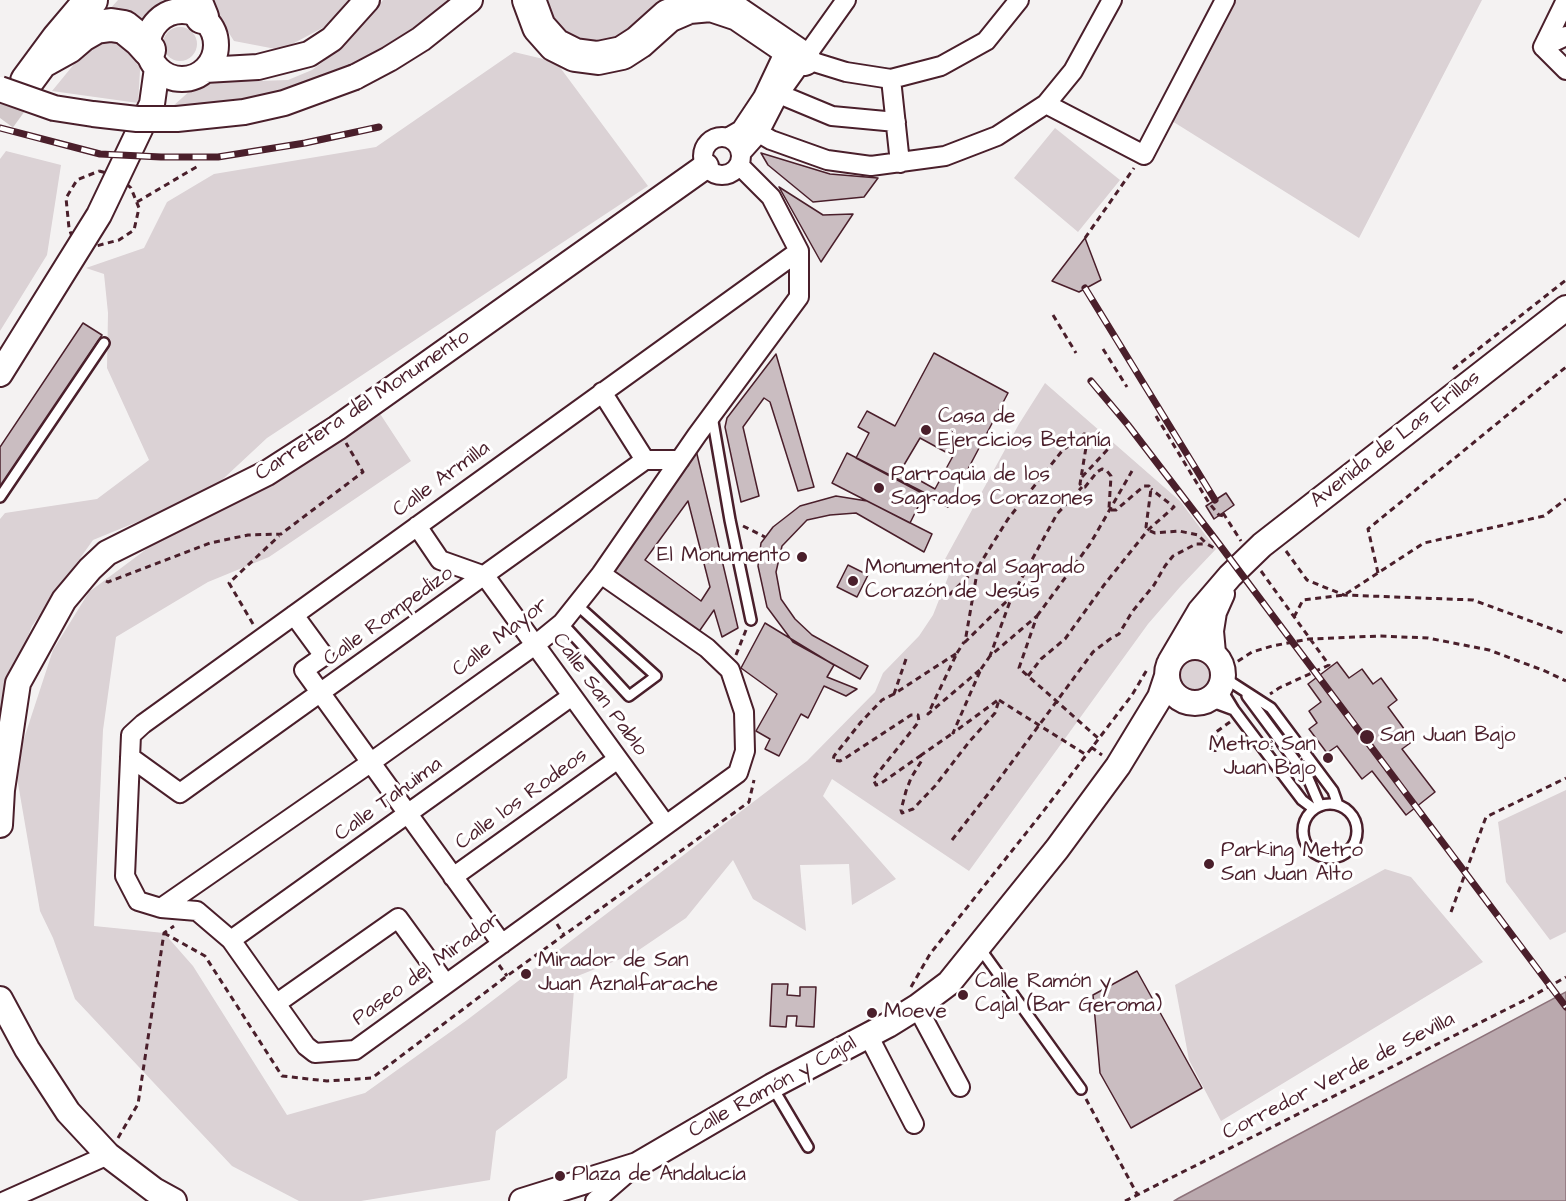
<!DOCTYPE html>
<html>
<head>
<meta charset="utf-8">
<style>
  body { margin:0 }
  canvas { display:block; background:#f4f2f2 }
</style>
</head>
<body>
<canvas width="1566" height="1201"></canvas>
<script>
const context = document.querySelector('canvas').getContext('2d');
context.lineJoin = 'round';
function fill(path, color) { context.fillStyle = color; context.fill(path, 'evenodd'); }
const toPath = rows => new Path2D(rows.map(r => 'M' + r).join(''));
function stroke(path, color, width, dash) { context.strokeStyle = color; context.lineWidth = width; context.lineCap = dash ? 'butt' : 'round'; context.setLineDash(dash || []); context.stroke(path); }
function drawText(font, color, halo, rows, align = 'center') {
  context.font = font + ' "Architects Daughter",sans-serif'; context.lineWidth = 6; context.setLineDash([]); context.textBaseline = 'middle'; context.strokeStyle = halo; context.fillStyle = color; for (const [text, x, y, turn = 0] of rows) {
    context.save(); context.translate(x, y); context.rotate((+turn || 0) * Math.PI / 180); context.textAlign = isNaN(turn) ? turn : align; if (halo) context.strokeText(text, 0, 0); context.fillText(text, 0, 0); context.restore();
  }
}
fill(toPath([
  [118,0,174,0,151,11,139,28,108,11],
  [208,0,348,0,326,26,281,50,234,41],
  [383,0,453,0,406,36,364,61,292,89,233,103,173,106,192,89,212,80,234,78,258,81,288,80,312,70,341,48],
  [541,0,665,0,668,8,609,51,556,35],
  [1236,0,1482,0,1359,238,1172,121],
  '163 44a17 17 0 1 1 34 0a17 17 0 1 1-34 0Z',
  [107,39,141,55,138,103,52,91,84,52],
  [514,52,556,62,648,186,267,438,208,493,93,540,32,626,4,696,0,726,0,519,5,513,97,499,149,460,107,368,108,313,104,274,86,268,144,248,167,202,214,174,376,147],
  [1055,128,1120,180,1078,232,1014,178],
  [6,151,61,165,47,255,0,331,0,159],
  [1045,383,1180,501,1216,549,1180,587,1148,624,969,871,832,779,823,796,896,879,852,905,849,864,800,865,806,931,753,899,733,860,686,918,633,954,575,977,567,1078,496,1131,490,1180,361,1201,299,1201,232,1166,75,999,53,938,40,911,15,766,53,650,89,592,168,533,373,403,411,461,269,557,208,582,116,637,103,730,94,926,164,933,193,966,287,1115,365,1093,467,1020,807,761,875,692,883,673,919,636,933,615,952,567,944,561,1019,424],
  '1174 675a21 21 0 1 1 42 0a21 21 0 1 1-42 0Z',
  [1566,790,1566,932,1550,940,1506,882,1498,822],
  [1385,869,1411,877,1483,962,1221,1121,1189,1060,1175,985]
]), '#dbd2d5');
const water = toPath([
  [1566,992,1566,1201,1174,1201,1179,1198,1566,992]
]);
fill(water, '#baa9ae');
stroke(water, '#8d727a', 1.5);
const building = toPath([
  [761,153,830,174,878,178,864,197,813,202,768,165,761,153],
  [779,187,823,215,853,214,821,262,779,187],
  [1085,238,1101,280,1079,292,1052,281,1085,238],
  [83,323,102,335,0,492,0,447,83,323],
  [934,353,1008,393,948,507,856,458,869,433,858,427,867,411,895,426,934,353],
  [920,438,953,456,935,489,901,470,920,438],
  [776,354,814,487,798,491,770,402,764,398,743,427,759,496,741,502,725,427,727,418,776,354],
  [696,450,738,628,722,637,714,610,698,633,611,574,696,450],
  [688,501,710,587,701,601,645,560,688,501],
  [847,453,925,493,910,523,832,483,847,453],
  [1226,493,1234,505,1214,519,1206,506,1226,493],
  [836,496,867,501,932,534,924,552,856,513,830,515,807,520,782,546,776,572,781,599,795,619,812,635,868,666,860,679,793,642,767,607,758,566,761,543,773,527,800,506,836,496],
  [848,565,868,575,857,597,837,587,848,565],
  [765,623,834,665,827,677,857,689,846,696,824,686,808,718,801,714,779,756,765,749,770,739,756,731,777,694,741,668,765,623],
  [1337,662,1349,678,1362,669,1373,684,1381,678,1397,700,1388,707,1413,741,1402,749,1435,792,1406,815,1372,771,1362,779,1337,746,1327,753,1309,729,1317,723,1309,711,1321,702,1308,684,1337,662],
  [1137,971,1202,1088,1131,1128,1100,1073,1093,995,1137,971],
  [772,984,788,984,787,995,800,996,800,987,816,987,814,1027,796,1026,797,1016,787,1016,786,1027,770,1026,772,984]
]);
fill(building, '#cabdc1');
stroke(building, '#4a1f2b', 1.5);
stroke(toPath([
  [0,118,27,81]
]), '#d2c8ca', 32, [32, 16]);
const lane = toPath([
  [712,416,730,520,751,620],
  [0,497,104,343],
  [562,623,629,696,656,676,577,605],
  [1223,677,1271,708,1333,791,1338,805],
  [1220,687,1234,710,1302,800,1314,809],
  [1247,696,1308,778,1320,806],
  [1207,700,1234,710],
  '1303 831a27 27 0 1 1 54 0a27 27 0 1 1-54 0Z',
  [979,947,1081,1089],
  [773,1088,808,1147]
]);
const street = toPath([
  [1566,0,1543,47,1566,70],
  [1543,47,1566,36],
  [804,59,846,72,891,79,941,66,986,41,1019,0],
  [891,79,900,163],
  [779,94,832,116,896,122],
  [1046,104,1144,155,1225,0],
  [759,133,771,140,827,160,871,166,945,156,997,136,1046,104,1073,71,1112,0],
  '703 156a19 19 0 1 1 38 0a19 19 0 1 1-38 0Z',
  [729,137,741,130,763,97,781,59,797,47],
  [742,152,759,133,779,94,846,0],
  [602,392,645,460],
  [417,526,440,560,485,576,666,825],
  [601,574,707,648,730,670,744,712,745,751,738,773,355,1050,315,1053,306,1046,231,940,197,911,161,908,138,901,125,876,131,735,143,724,799,251],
  [294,615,324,656,304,670,502,944],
  [130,757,180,793,645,460,680,460],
  [453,877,618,759],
  [161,908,370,763,535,645,562,623,601,574,697,435,799,297,799,251,771,197,739,165],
  [231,940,572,696],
  [277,1003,398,918,446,984],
  [917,1007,960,1087],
  [868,1035,914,1124],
  [5,1201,108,1155],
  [595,1201,632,1169]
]);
const secondary = toPath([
  '148 45a34 34 0 1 1 68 0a34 34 0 1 1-68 0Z',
  [205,70,258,67,309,54,332,39,367,0],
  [355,77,389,59,421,39,470,0],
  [0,374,99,215,152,104,157,68],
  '1167 675a28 28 0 1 1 56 0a28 28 0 1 1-56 0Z',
  [1213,653,1211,631,1214,612,1222,594],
  [1170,662,1200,611,1230,576,1262,545,1566,308],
  [0,825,2,790,18,683,64,600,90,569,107,553,267,473,337,428,706,166],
  [0,999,27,1049,68,1112,108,1155,154,1190,174,1201],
  [522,1201,637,1165,772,1086,888,1025,917,1007,949,983,1057,849,1118,766,1160,697,1167,676]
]);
const highway = toPath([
  [195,0,202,17],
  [529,0,539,27,555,45,575,55,598,58,622,53,639,42,668,16,689,7,711,5,738,14,804,59],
  [41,62,68,47,82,35,96,27,111,25,124,27,140,40,149,50],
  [27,81,58,39,91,0]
]);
stroke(lane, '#4a1f2b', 14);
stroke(street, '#4a1f2b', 22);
stroke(secondary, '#4a1f2b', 28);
stroke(highway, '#4a1f2b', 36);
stroke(toPath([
  [99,171,118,176,131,188,139,208,134,230,119,240,77,251,69,228,66,198,77,180,99,171],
  [137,202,198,166],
  [1085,238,1134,168],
  [1053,315,1076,353],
  [1103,349,1127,387],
  [1453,369,1566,280],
  [1156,416,1209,503,1219,515,1224,516],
  [1082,477,1108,449],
  [1111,510,1116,510,1144,486,1149,486,1151,489,1146,527,1148,530,1155,533,1179,531,1198,535,1207,544,1216,549],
  [1223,513,1241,541],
  [743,526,765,537],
  [1286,551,1307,580,1344,595,1473,600,1566,634],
  [978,567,1008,519,1062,451,1084,434,1088,435,1080,484,1082,487,1085,487,1097,472,1102,469,1107,471,1111,476,1109,508,1111,510],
  [1261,571,1329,665,1279,688,1270,694],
  [1378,573,1368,529,1566,367],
  [106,581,108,582,210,543,248,535,281,534,363,472,346,443],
  [949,595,978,567,965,642,1012,596,990,656,1037,616,1019,668,1098,738],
  [1012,596,1057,514,1082,487],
  [1037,616,1090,544,1132,471],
  [1294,617,1303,600,1344,595,1424,543,1544,516,1566,499],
  [253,624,229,583,279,536],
  [957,653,964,642],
  [736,655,746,630],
  [906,659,894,694,957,653,928,714,981,669,953,733,998,700],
  [1229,667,1252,652,1272,646,1309,639,1380,636,1428,638,1489,650,1545,671,1566,681],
  [981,669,990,656],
  [1028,676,1041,659,1065,639,1104,585,1148,530,1174,507,1151,489],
  [894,694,882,700,861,722,834,756,833,760,840,761,847,757,911,715,918,715,919,721,917,724,873,779,876,785,880,784,920,756,922,760,911,778,906,791,901,810,902,813,913,809,935,786,969,742,995,713,999,700],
  [999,700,1085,754],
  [1091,747,1102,755],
  [1215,752,1216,732,1230,722],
  [920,756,953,733],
  [952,840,992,789,1093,652,1110,639,1119,634,1132,612,1154,585,1165,566,1173,556,1196,544,1207,544],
  [1451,912,1486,817,1566,778],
  [557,924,564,935],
  [164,933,205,956,282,1076,327,1081,372,1078,507,976,749,802,754,780],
  [499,965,507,976],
  [911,987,930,954,1042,813,1132,695,1148,668],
  [1086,1099,1137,1194],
  [118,1138,138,1104,164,933,174,926],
  [1125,1201,1529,998,1566,977]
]), '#4a1f2b', 3, [6, 4.5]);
stroke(lane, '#fff', 9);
stroke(street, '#fff', 18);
stroke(secondary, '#fff', 24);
stroke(highway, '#fff', 32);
const rail = toPath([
  [0,128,100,154,161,157,218,157,305,143,379,127],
  [1085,288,1215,500],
  [1091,381,1128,425,1216,540,1566,1007]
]);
stroke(rail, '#4a1f2b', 7);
stroke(rail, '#fff', 4.5, [14]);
const secondaryBridge = toPath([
  [0,89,54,108,93,114,137,119,177,119,244,112,284,103,355,77]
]);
stroke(secondaryBridge, '#4a1f2b', 28, []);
stroke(secondaryBridge, '#fff', 24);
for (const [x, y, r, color] of [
  [926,430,6,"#4a1f2b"],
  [879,488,6,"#4a1f2b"],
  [802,557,6,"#4a1f2b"],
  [853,581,6,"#4a1f2b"],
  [1367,737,8,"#4a1f2b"],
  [1328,758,6,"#4a1f2b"],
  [1209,864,6,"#4a1f2b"],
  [526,974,6,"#4a1f2b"],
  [963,995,6,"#4a1f2b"],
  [872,1013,6,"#4a1f2b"],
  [560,1176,6,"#4a1f2b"]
]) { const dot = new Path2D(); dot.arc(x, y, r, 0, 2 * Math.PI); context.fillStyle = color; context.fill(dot); stroke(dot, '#fff', 2); }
drawText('21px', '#4a1f2b', '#fff', [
  ["Carretera del Monumento",363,406,-34],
  ["Avenida de Las Erillas",1396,440,-38],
  ["Calle Armilla",442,480,-36],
  ["Calle Rompedizo",389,617,-36],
  ["Calle Mayor",501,638,-38],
  ["Calle San Pablo",599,695,54],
  ["Calle Tahuima",389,800,-36],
  ["Calle los Rodeos",522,800,-36],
  ["Paseo del Mirador",427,970,-36],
  ["Corredor Verde de Sevilla",1339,1077,-27],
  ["Calle Ramón y Cajal",773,1088,-29]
]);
drawText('21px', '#4a1f2b', '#fff', [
  ["Casa de",938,418],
  ["Ejercicios Betanía",938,442],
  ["Parroquia de los",891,476],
  ["Sagrados Corazones",891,500],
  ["El Monumento",790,557,"right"],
  ["Monumento al Sagrado",865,569],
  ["Corazón de Jesús",865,593],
  ["San Juan Bajo",1380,737],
  ["Metro: San",1316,746,"right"],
  ["Juan Bajo",1316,770,"right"],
  ["Parking Metro",1221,852],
  ["San Juan Alto",1221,876],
  ["Mirador de San",538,962],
  ["Juan Aznalfarache",538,986],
  ["Calle Ramón y",975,983],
  ["Cajal (Bar Geroma)",975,1007],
  ["Moeve",884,1013],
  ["Plaza de Andalucía",572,1176]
], 'left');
</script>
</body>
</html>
